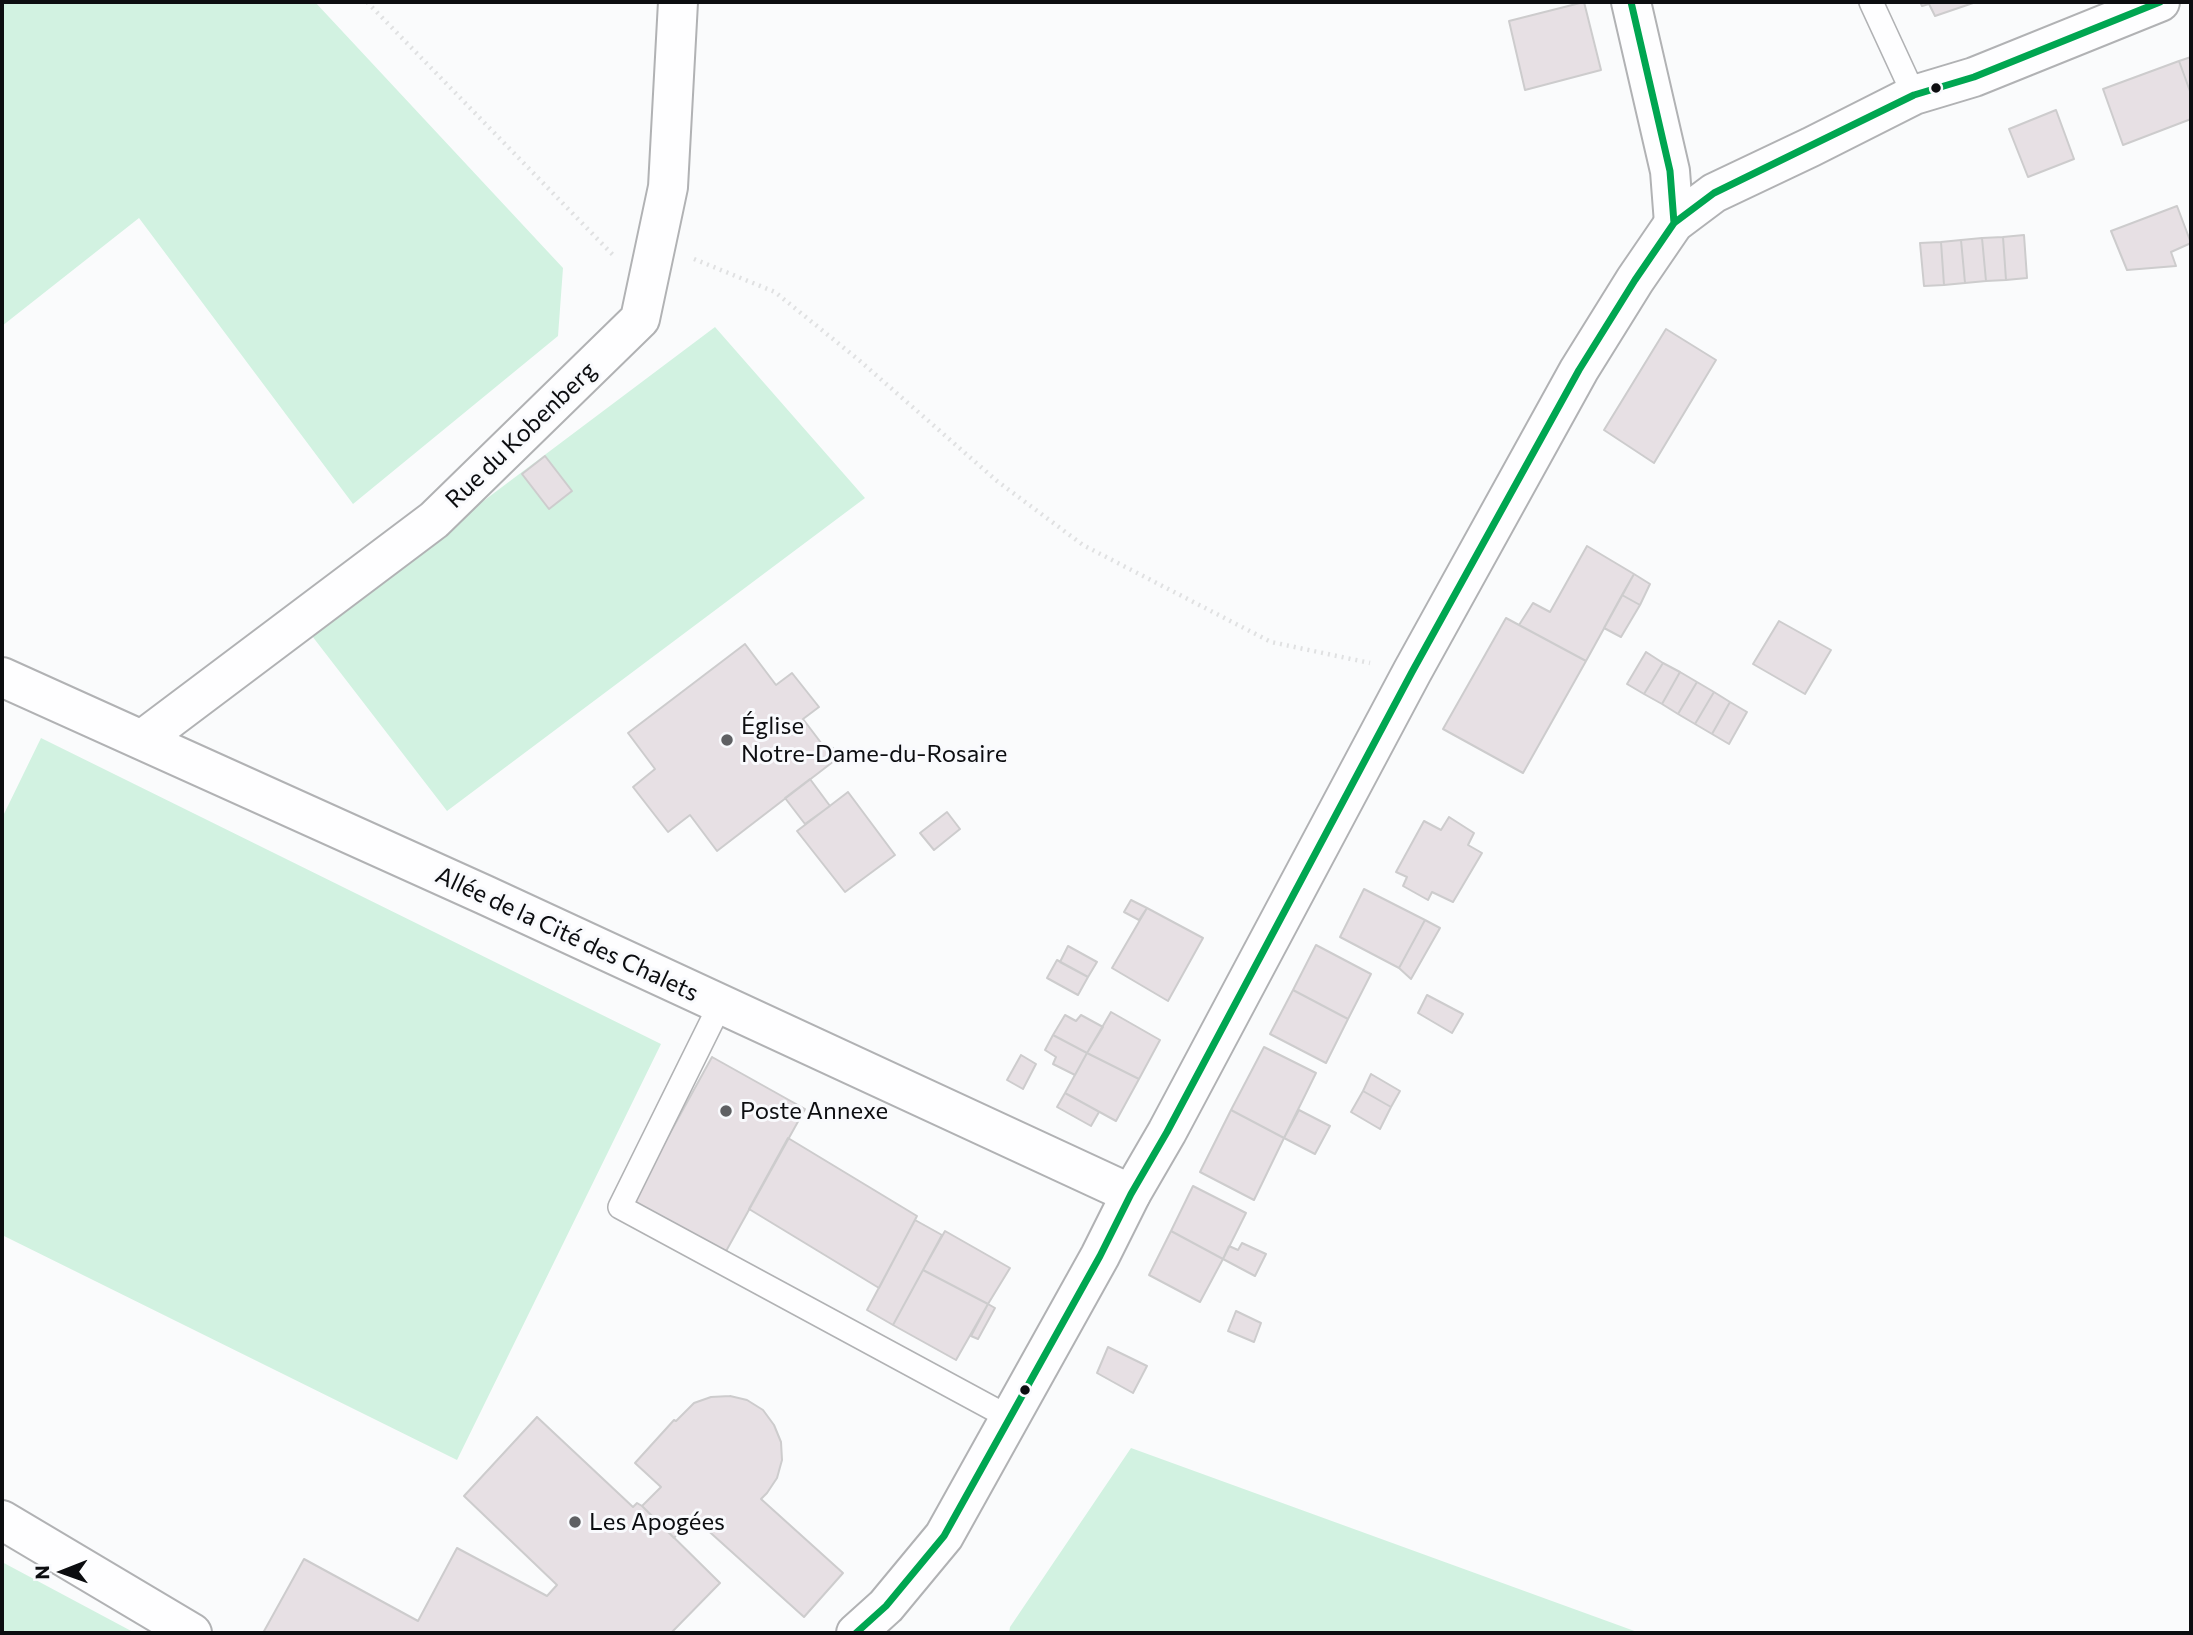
<!DOCTYPE html>
<html>
<head>
<meta charset="utf-8">
<style>
  body { margin:0 }
  #map { position:relative; width:2193px; height:1635px; overflow:hidden; background:#fafbfc; font-family:Commissioner,sans-serif }
  canvas { display:block }
  .frame { position:absolute; inset:0; border:4px solid #0c0d10; pointer-events:none }
  .north { position:absolute; left:28px; top:1537px; width:70px; height:70px; -webkit-text-stroke:5px #f9fafd; paint-order:stroke; rotate:269deg; font-size:19px; font-weight:700; line-height:28px; text-align:center; color:#0c0d10 }
  .north::after { content:''; display:block; margin:auto; width:24px; height:32px; background:#0c0d10; clip-path:polygon(50% 0,100% 100%,50% 72%,0 100%) }
</style>
</head>
<body>
<div id="map">
<canvas width="2193" height="1635"></canvas>
<div class="frame"></div>
<div class="north">N</div>
</div>
<script>
const context = document.querySelector('canvas').getContext('2d');
context.lineJoin = 'round';
function fill(path, color) { context.fillStyle = color; context.fill(path, 'evenodd'); }
const toPath = rows => new Path2D(rows.map(r => 'M' + r).join(''));
function stroke(path, color, width, dash) { context.strokeStyle = color; context.lineWidth = width; context.lineCap = dash ? 'butt' : 'round'; context.setLineDash(dash || []); context.stroke(path); }
function drawText(font, color, halo, rows, align = 'center') {
  context.font = font + ' Commissioner,sans-serif'; context.lineWidth = 6; context.setLineDash([]); context.textBaseline = 'middle'; context.strokeStyle = halo; context.fillStyle = color; for (const [text, x, y, turn = 0] of rows) {
    context.save(); context.translate(x, y); context.rotate((+turn || 0) * Math.PI / 180); context.textAlign = isNaN(turn) ? turn : align; if (halo) context.strokeText(text, 0, 0); context.fillText(text, 0, 0); context.restore();
  }
}
fill(toPath([
  [2,2,315,2,563,268,558,336,353,504,139,218,2,326],
  [715,327,865,498,447,811,309,632],
  [41,738,661,1044,457,1460,2,1235,2,818],
  [1131,1448,1640,1633,1009,1633,1010,1627],
  [2,1562,135,1633,2,1633]
]), '#d2f2e1');
const building = toPath([
  [1584,2,1601,70,1525,90,1509,21,1584,2],
  [1920,2,1976,2,1935,16,1929,4,1922,6,1920,2],
  [2191,57,2191,94,2179,61,2191,57],
  [2179,61,2191,94,2191,119,2123,145,2103,89,2179,61],
  [2056,110,2074,159,2028,177,2009,129,2056,110],
  [2177,206,2191,243,2171,252,2176,266,2127,270,2111,231,2177,206],
  [2024,235,2027,278,2006,280,2003,237,2024,235],
  [2003,237,2006,280,1986,281,1982,238,2003,237],
  [1982,238,1986,281,1965,283,1961,240,1982,238],
  [1961,240,1965,283,1944,285,1941,242,1961,240],
  [1941,242,1944,285,1924,286,1920,243,1941,242],
  [1666,329,1716,360,1654,463,1604,430,1666,329],
  [545,456,572,491,549,509,522,474,545,456],
  [1587,546,1634,574,1586,661,1519,625,1533,603,1550,612,1587,546],
  [1634,574,1650,584,1640,605,1622,595,1634,574],
  [1622,595,1640,605,1621,637,1604,628,1622,595],
  [1506,618,1586,661,1523,773,1443,729,1506,618],
  [1779,621,1831,650,1805,694,1753,664,1779,621],
  [745,644,776,685,792,673,819,707,803,719,828,752,833,748,837,753,832,757,834,761,717,851,690,815,668,832,633,787,655,769,628,733,745,644],
  [1646,652,1663,663,1644,694,1627,684,1646,652],
  [1663,663,1680,672,1662,704,1644,694,1663,663],
  [1680,672,1697,682,1678,714,1662,704,1680,672],
  [1697,682,1714,692,1695,724,1678,714,1697,682],
  [1714,692,1730,702,1712,734,1695,724,1714,692],
  [1730,702,1747,712,1729,744,1712,734,1730,702],
  [810,779,830,806,805,824,785,798,810,779],
  [848,792,895,855,845,892,797,831,848,792],
  [947,812,960,829,934,850,920,833,947,812],
  [1449,817,1474,833,1468,845,1482,853,1453,902,1432,892,1428,900,1403,886,1407,877,1396,872,1424,821,1441,830,1449,817],
  [1364,889,1425,920,1399,968,1340,937,1364,889],
  [1131,900,1147,908,1139,920,1124,912,1131,900],
  [1147,908,1203,938,1168,1001,1112,968,1147,908],
  [1425,920,1440,928,1411,979,1399,968,1425,920],
  [1316,945,1371,974,1348,1019,1293,990,1316,945],
  [1068,946,1097,962,1088,977,1060,962,1068,946],
  [1057,960,1088,977,1078,995,1047,978,1057,960],
  [1293,990,1348,1019,1326,1063,1270,1034,1293,990],
  [1427,995,1463,1014,1452,1033,1418,1013,1427,995],
  [1111,1012,1160,1040,1139,1079,1087,1053,1111,1012],
  [1065,1015,1076,1021,1081,1015,1103,1027,1087,1053,1053,1035,1065,1015],
  [1053,1035,1087,1053,1075,1075,1053,1064,1056,1057,1045,1050,1053,1035],
  [1264,1047,1316,1073,1284,1138,1231,1110,1264,1047],
  [1087,1053,1139,1079,1116,1121,1065,1093,1087,1053],
  [1021,1055,1036,1064,1023,1089,1007,1080,1021,1055],
  [712,1057,805,1109,725,1253,632,1202,712,1057],
  [1371,1074,1400,1091,1391,1107,1363,1091,1371,1074],
  [1363,1091,1391,1107,1380,1129,1351,1112,1363,1091],
  [1065,1093,1099,1112,1091,1126,1057,1107,1065,1093],
  [1231,1110,1284,1138,1254,1200,1200,1172,1231,1110],
  [1299,1110,1330,1126,1315,1154,1284,1138,1299,1110],
  [788,1138,917,1216,879,1288,749,1209,788,1138],
  [1193,1186,1246,1213,1223,1259,1171,1231,1193,1186],
  [915,1220,942,1235,893,1325,867,1310,915,1220],
  [945,1231,1010,1268,988,1304,923,1270,945,1231],
  [1171,1231,1223,1259,1200,1302,1149,1275,1171,1231],
  [1242,1243,1266,1254,1255,1276,1223,1259,1229,1246,1238,1250,1242,1243],
  [923,1270,988,1304,956,1360,893,1325,923,1270],
  [988,1304,995,1308,978,1339,971,1336,988,1304],
  [1236,1311,1261,1323,1254,1342,1228,1331,1236,1311],
  [1108,1347,1147,1366,1133,1393,1097,1373,1108,1347],
  [730,1396,747,1400,763,1410,774,1425,781,1442,782,1460,777,1478,767,1493,761,1499,843,1573,804,1617,693,1517,674,1538,642,1506,661,1487,635,1463,674,1420,676,1421,694,1403,711,1397,730,1396],
  [537,1417,633,1507,637,1503,642,1506,720,1583,671,1633,263,1633,304,1559,418,1621,457,1548,547,1596,557,1585,464,1496,537,1417]
]);
fill(building, '#e7e0e4');
stroke(building, '#cdcccd', 2);
const service = toPath([
  [1871,2,1914,95],
  [720,1005,620,1207,1010,1418]
]);
const minor = toPath([
  [1631,2,1670,171,1674,223],
  [2,677,485,895,1131,1194],
  [143,739,434,520,640,319,668,187,678,2],
  [2,1520,192,1633]
]);
const secondary = toPath([
  [856,1633,886,1606,944,1536,1100,1256,1131,1194,1167,1132,1412,672,1579,370,1635,280,1674,223,1714,193,1811,147,1914,95,1974,77,2160,2]
]);
stroke(service, '#b1b2b4', 26);
stroke(minor, '#b1b2b4', 42);
stroke(secondary, '#b1b2b4', 42);
stroke(toPath([
  [367,2,613,255],
  [694,259,775,292,860,361,997,481,1083,545,1271,642,1370,663]
]), '#e0e1e2', 4.5, [2, 5]);
stroke(service, '#fefeff', 23);
stroke(minor, '#fefeff', 38);
stroke(secondary, '#fefeff', 38);
stroke(toPath([
  [1631,2,1670,171,1674,223],
  [856,1633,886,1606,944,1536,1100,1256,1131,1194,1167,1132,1412,672,1579,370,1635,280,1674,223,1714,193,1914,95,1974,77,2160,2]
]), '#00a651', 7);
for (const [x, y, r, color] of [
  [1936,88,6,"#0c0d10"],
  [727,740,7,"#5f6063"],
  [726,1111,7,"#5f6063"],
  [1025,1390,6,"#0c0d10"],
  [575,1522,7,"#5f6063"]
]) { const dot = new Path2D(); dot.arc(x, y, r, 0, 2 * Math.PI); context.fillStyle = color; context.fill(dot); stroke(dot, '#f9fafd', 2.5); }
drawText('24px', '#0c0d10', '#f9fafd', [
  ["Rue du Kobenberg",521,435,-44],
  ["Allée de la Cité des Chalets",567,934,25]
]);
drawText('24px', '#0c0d10', '#f9fafd', [
  ["Église",741,726],
  ["Notre-Dame-du-Rosaire",741,754],
  ["Poste Annexe",740,1111],
  ["Les Apogées",589,1522]
], 'left');
</script>
</body>
</html>
